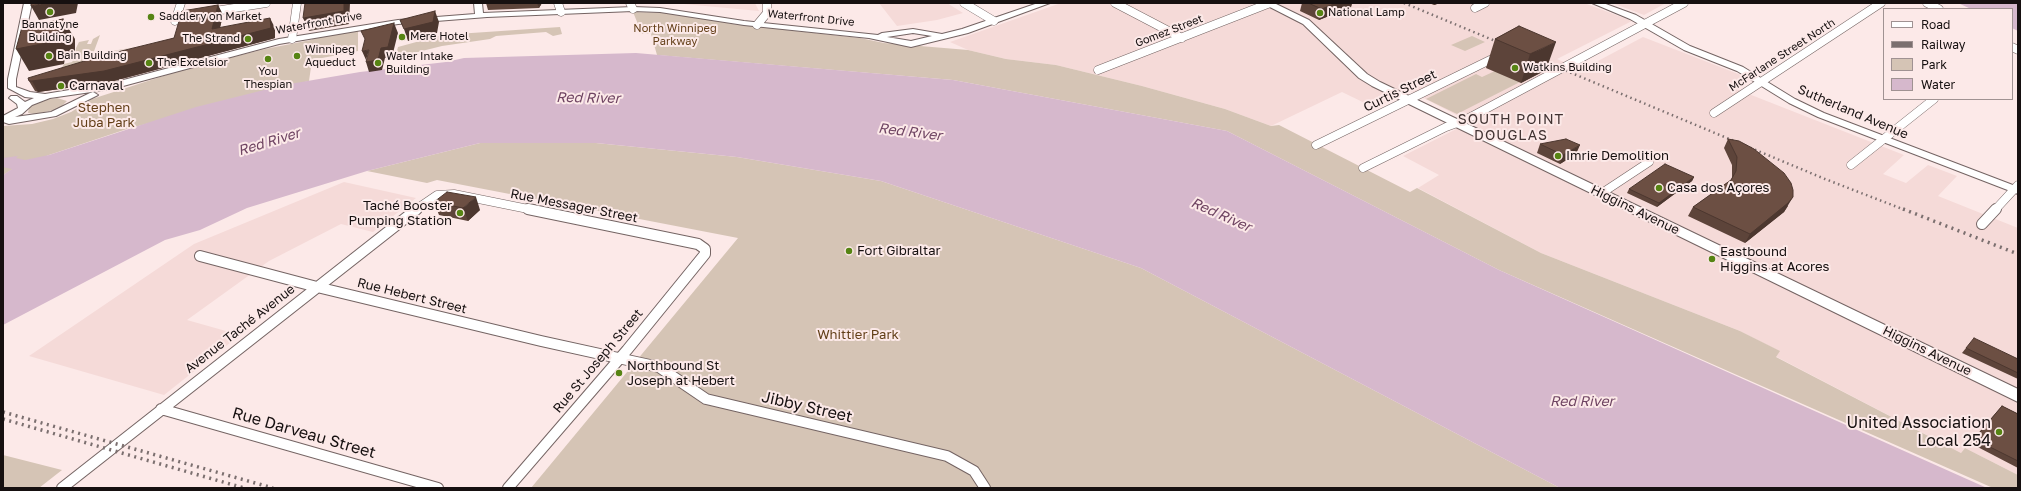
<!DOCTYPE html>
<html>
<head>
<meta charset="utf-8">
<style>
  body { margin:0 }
  #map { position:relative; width:2021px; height:491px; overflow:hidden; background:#fce9e8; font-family:"Golos Text",sans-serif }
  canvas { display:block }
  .frame { position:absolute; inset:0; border:4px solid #161010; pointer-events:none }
  .legend { position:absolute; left:1883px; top:8px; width:130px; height:92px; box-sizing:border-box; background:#fce9e8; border:1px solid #a09292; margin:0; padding:5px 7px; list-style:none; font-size:12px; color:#161010 }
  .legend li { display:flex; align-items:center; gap:8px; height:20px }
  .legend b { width:20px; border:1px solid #a09292 }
</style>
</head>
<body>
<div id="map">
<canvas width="2021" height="491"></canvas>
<div class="frame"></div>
<ul class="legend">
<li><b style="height:5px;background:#fff"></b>Road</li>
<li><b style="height:5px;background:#7b6f6f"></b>Railway</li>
<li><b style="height:11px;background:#d5c4b5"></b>Park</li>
<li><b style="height:11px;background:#d6b8cc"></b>Water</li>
</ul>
</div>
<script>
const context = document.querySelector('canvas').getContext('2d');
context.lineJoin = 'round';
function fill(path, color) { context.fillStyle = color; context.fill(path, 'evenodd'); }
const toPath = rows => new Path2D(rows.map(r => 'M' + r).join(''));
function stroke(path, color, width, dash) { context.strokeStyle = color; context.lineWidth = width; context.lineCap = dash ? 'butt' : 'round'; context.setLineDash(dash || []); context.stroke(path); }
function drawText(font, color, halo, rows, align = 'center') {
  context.font = font + ' "Golos Text",sans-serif'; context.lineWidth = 4; context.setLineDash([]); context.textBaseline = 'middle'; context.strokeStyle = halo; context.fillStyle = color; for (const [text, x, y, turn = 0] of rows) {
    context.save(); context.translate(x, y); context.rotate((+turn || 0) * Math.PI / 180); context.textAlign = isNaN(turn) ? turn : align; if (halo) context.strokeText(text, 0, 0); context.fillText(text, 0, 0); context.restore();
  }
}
fill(toPath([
  [673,3,755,3,759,11],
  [879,3,947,3,963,13,937,20,897,26],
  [1061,3,1584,3,1632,21,1557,59,1581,70,1643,37,1746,77,1731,87,1904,155,1883,174,1906,183,1928,165,1957,176,1938,196,2018,228,2018,475,1965,448,1961,453,1775,356,1779,351,1740,331,1541,253,1418,188,1439,175,1403,156,1470,122,1410,91,1375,108,1342,92,1271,126,1225,109,1142,86,1056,65,1006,59,968,50,950,42],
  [1612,3,1666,3,1644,15],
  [344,182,416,198,373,232,341,224,269,261,187,320,240,335,164,395,29,356,194,244]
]), '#f5dad8');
fill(toPath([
  [633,12,673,13,733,24,860,38,884,43,968,50,1006,59,1056,65,1142,86,1225,109,1271,126,1279,125,1410,192,1417,188,1541,253,1740,331,1780,351,1776,357,1961,453,1965,448,2018,475,2018,488,1993,488,1499,270,1227,131,953,80,657,55,651,34,642,34],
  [560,27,562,34,553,36,546,32,496,36,490,39,442,46,418,52,400,59,395,58,398,47,442,35],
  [358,30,358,51,312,60,309,81,127,129,49,155,13,169,3,175,3,126,32,124,53,119,71,112,92,99,185,69,265,49,311,40,316,37],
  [100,35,93,54,162,43,85,56,80,66,58,74,64,64,72,62,75,58,76,48,79,42,89,40,87,44,91,44,93,39],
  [1472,36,1485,42,1465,51,1451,45],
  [1495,71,1520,82,1457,114,1426,99,1476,74,1482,77],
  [57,98,67,101,59,109,35,114,28,113,29,108,32,105,44,100],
  [480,143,596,143,737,157,881,181,1141,268,1560,488,531,488,738,238,437,180,427,183,367,171],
  [3,455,62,470,39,488,3,488]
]), '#d5c4b5');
fill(toPath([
  [1958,3,2018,3,2018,31,2012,28,2012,9,1971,9],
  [636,53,953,80,1227,131,1499,270,1987,488,1560,488,1141,268,881,181,737,157,596,143,480,143,367,171,247,208,200,230,165,240,3,325,3,175,12,169,3,167,3,158,18,156,16,158,25,160,49,155,196,107,284,85,360,72,446,62,464,58]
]), '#d6b8cc');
const minorFar1 = toPath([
  [558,3,561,12],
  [630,3,633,9],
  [964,3,994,21],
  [1115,3,1182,38],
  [1927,3,1939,9],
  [1475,8,1485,3],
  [209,12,266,3],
  [176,17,193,15],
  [175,21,181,3],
  [757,25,767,13,767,3],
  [292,39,297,3],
  [2012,47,2018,50],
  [1098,70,1270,3],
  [1714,113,1881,3],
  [1316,145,1494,58],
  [1851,165,1934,99],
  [1363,168,1446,127,1465,120,1684,3],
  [1602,193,1649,162],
  [415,210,437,195,454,194,533,210],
  [1995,210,2018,185]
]);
const minor = toPath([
  [1982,224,1996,209],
  [200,256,317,287,541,341,659,367,706,399,947,456,974,471,985,488],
  [161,409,438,488],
  [62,488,417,209],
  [508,488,627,350,705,254,705,249,698,244,528,209]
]);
const tertiary = toPath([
  [24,3,32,3,16,79,16,87,30,92,45,94,112,83,279,39,398,20,475,14,474,3,482,3,483,13,633,7,660,8,744,21,878,35,882,33,913,29,942,34,962,29,1038,3,1050,3,968,33,911,47,869,38,744,25,660,12,633,11,487,17,398,24,279,44,112,89,50,98,32,105,22,114,15,117,51,112,90,93,93,92,98,95,56,116,9,124,3,122,3,116,18,108,17,104,9,98,11,96,17,96,25,102,34,98,25,97,8,88,8,79,24,3],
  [913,33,932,36,911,41,887,37,913,33],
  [1592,3,1603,3,1636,15,1690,46,1743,67,1795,99,1824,113,2018,187,2018,194,1818,117,1789,103,1737,71,1684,50,1630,19,1592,3]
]);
const secondary = toPath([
  [1262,3,1274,3,1309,20,1367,74,1380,82,2018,389,2018,402,1372,86,1359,78,1303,24,1262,3]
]);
stroke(minorFar1, '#746463', 9);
stroke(minor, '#746463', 12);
stroke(tertiary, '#746463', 2);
stroke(secondary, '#746463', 2);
stroke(minorFar1, '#fff', 8);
stroke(minor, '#fff', 10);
fill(tertiary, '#fff');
fill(secondary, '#fff');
stroke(toPath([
  [1404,3,1505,45],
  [1538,59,1825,179,1905,210]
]), '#7b6f6f', 2.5, [1.5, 3.5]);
stroke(toPath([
  [1903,209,2018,254],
  [3,412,273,488],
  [3,419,244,488]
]), '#7b6f6f', 3.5, [2, 4.5]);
fill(toPath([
  [486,3,542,3,539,8,488,10],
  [1302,3,1352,3,1351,7,1319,20,1300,11],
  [1429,3,1440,3,1434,5],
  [218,5,223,15,220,28,275,28,275,38,110,82,38,92,35,91,29,81,174,38],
  [1519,26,1546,70,1521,83,1486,68,1495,39],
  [1728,139,1788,206,1784,212,1745,243,1688,216,1693,207,1731,180,1732,178,1732,165,1724,148],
  [1540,144,1576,154,1560,164,1537,153],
  [1694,177,1692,181,1657,207,1627,193,1629,189],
  [434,202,480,210,468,221,439,215],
  [1966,348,2018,359,2018,379,1962,353],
  [2002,406,2018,414,2018,468,1970,443]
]), '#5d443a');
fill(toPath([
  [46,3,78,3,76,13,39,20,31,6],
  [344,3,350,3,349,24,309,31,303,18],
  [537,3,542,3,539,8],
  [1336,3,1352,3,1351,7,1319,20,1322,9],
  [1435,3,1440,3,1434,5],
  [218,5,223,15,217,39,212,29],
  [435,11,439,22,437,33,408,41,404,29],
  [270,18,275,28,275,38,272,39,110,82,38,92,32,81],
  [63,19,75,39,75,51,66,53,64,64,29,71,16,49],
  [394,23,398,33,392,57,385,58,382,70,369,72,366,62],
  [1556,42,1546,70,1521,83,1530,54],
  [369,50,366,60,362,51],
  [1580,145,1576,154,1560,164,1563,155],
  [1694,177,1692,181,1657,207,1659,203],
  [476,197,480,210,468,221,463,208],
  [1793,197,1784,212,1745,243,1750,234]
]), '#4c372f');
const building = toPath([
  [31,3,46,3,31,6,31,3],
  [305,3,344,3,344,11,303,18,305,3],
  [1308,3,1336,3,1322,9,1308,3],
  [218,5,212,29,270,18,271,28,104,71,32,81,29,81,28,78,101,56,174,38,182,11,218,5],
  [435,11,433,22,404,29,400,20,435,11],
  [63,19,62,30,54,32,52,42,16,49,22,27,63,19],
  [394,23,388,47,381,48,378,60,366,62,369,50,362,51,365,39,361,31,394,23],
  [1519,26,1556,42,1530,54,1495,39,1519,26],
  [1566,139,1580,145,1563,155,1540,144,1566,139],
  [1728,139,1739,141,1754,149,1784,173,1791,183,1793,190,1793,197,1788,203,1750,234,1693,207,1731,180,1736,171,1737,157,1728,139],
  [1665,164,1694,177,1659,203,1629,189,1665,164],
  [447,192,476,197,463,208,434,202,447,192],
  [1974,338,2018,359,2018,373,1966,348,1974,338],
  [2002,406,2018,414,2018,461,1974,439,2002,406]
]);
fill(building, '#6c4f43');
stroke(building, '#4c372f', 1);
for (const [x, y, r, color] of [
  [50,12,4,"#568413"],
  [1320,13,4,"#568413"],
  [151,17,4,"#568413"],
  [402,37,4,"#568413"],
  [248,39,4,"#568413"],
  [49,56,4,"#568413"],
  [297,56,4,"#568413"],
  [268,59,4,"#568413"],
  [149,63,4,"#568413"],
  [378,63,4,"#568413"],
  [1515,68,4,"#568413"],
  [61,86,4,"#568413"],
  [1558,156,4,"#568413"],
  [1659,188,4,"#568413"],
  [460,213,4,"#568413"],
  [849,251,4,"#568413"],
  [1712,259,4,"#568413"],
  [619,373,4,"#568413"],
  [1999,432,4,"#568413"]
]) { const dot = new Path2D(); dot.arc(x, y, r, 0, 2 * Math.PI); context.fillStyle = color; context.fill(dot); stroke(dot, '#fce9e8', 1.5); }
drawText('11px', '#161010', '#fce9e8', [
  ["National Lamp",1328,13],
  ["Saddlery on Market",159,17],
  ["Bannatyne",50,25,"center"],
  ["Building",50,38,"center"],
  ["Mere Hotel",410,37],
  ["The Strand",240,39,"right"],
  ["Winnipeg",305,50],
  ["Aqueduct",305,63],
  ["Bain Building",57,56],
  ["Water Intake",386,57],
  ["Building",386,70],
  ["The Excelsior",157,63],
  ["Watkins Building",1523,68],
  ["You",268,72,"center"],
  ["Thespian",268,85,"center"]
], 'left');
drawText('11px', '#161010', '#fce9e8', [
  ["Waterfront Drive",811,18,6],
  ["Waterfront Drive",319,23,-10],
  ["Gomez Street",1169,31,-21],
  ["McFarlane Street North",1782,55,-33]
]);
drawText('11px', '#633f18', '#fce9e8', [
  ["North Winnipeg",675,29],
  ["Parkway",675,42]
]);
drawText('13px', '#161010', '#fce9e8', [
  ["Carnaval",69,86],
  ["Imrie Demolition",1566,156],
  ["Casa dos Açores",1667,188],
  ["Taché Booster",452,206,"right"],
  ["Pumping Station",452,221,"right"],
  ["Fort Gibraltar",857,251],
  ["Eastbound",1720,252],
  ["Higgins at Acores",1720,267],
  ["Northbound St",627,366],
  ["Joseph at Hebert",627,381]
], 'left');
drawText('13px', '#161010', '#fce9e8', [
  ["Curtis Street",1400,91,-26],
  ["Sutherland Avenue",1853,112,23],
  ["Rue Messager Street",574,206,11],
  ["Higgins Avenue",1635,210,26],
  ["Rue Hebert Street",412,296,14],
  ["Avenue Taché Avenue",240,329,-38],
  ["Higgins Avenue",1927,351,26],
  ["Rue St Joseph Street",598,361,-50]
]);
drawText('13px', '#633f18', '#fce9e8', [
  ["Stephen",104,108],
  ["Juba Park",104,123],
  ["Whittier Park",858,335]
]);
drawText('italic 14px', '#6f4462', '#fce9e8', [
  ["Red River",588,98,1],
  ["Red River",910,132,7],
  ["Red River",269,142,-17],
  ["Red River",1221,215,24],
  ["Red River",1582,402]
]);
context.letterSpacing = '1px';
drawText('14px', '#413332', '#fce9e8', [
  ["SOUTH POINT",1511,120],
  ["DOUGLAS",1511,136]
]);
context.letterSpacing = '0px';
drawText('16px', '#161010', '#fce9e8', [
  ["Jibby Street",807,407,13],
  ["Rue Darveau Street",304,433,16]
]);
drawText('16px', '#161010', '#fce9e8', [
  ["United Association",1991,423],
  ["Local 254",1991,441]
], 'right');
</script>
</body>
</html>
